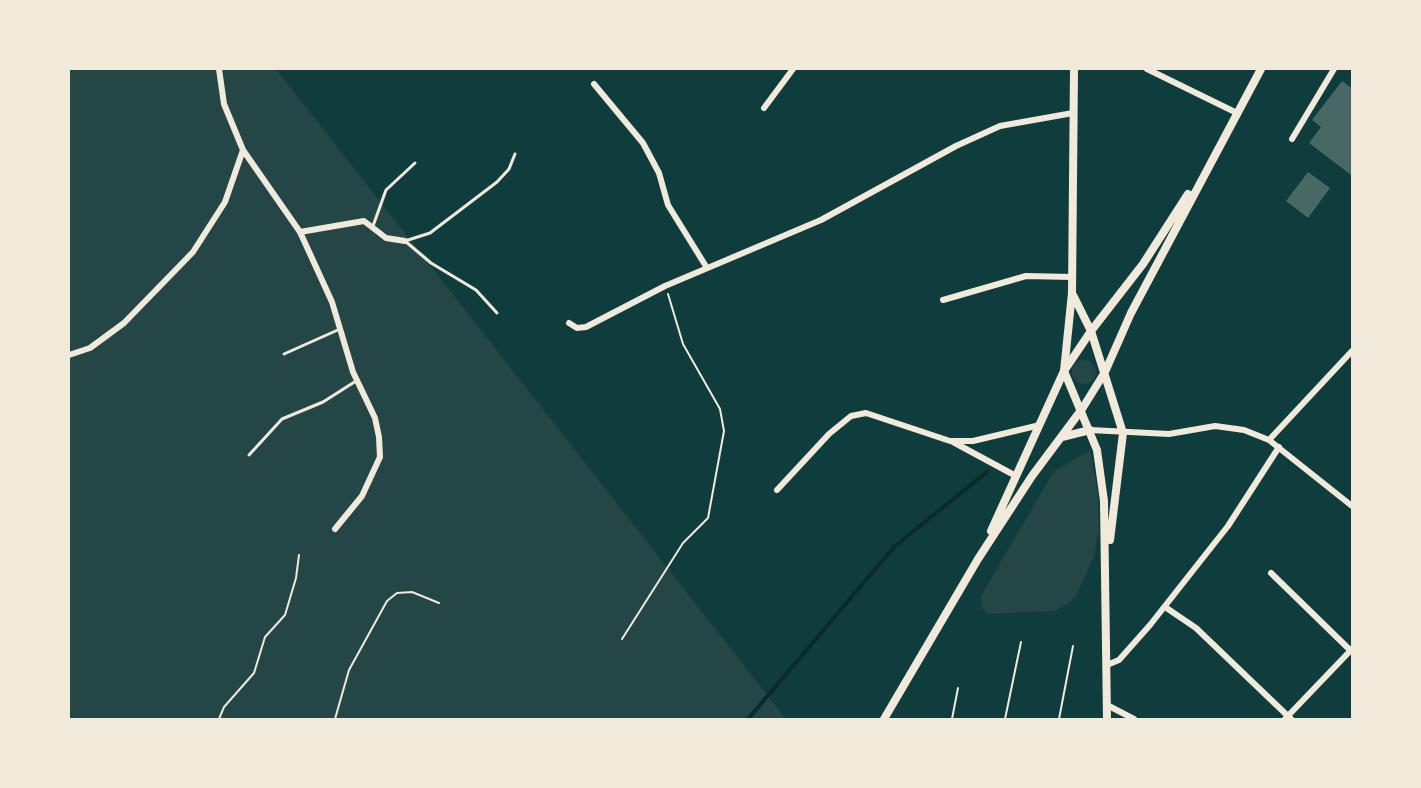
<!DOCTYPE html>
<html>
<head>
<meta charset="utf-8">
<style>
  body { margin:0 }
  #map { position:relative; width:1421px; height:788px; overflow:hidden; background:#0f3d3e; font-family:Spectral,serif }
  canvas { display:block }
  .frame { position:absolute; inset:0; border:70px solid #f1e9da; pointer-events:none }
</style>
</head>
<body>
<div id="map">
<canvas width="1421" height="788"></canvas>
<div class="frame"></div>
</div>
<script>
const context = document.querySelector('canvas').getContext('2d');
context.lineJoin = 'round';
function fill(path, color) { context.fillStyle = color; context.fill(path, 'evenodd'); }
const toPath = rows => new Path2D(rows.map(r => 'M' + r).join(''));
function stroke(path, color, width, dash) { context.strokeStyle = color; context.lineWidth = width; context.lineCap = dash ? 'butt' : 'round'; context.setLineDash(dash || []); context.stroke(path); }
fill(toPath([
  [69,69,276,69,786,719,69,719],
  '1072 372a12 12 0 1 1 24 0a12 12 0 1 1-24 0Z',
  [1090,450,1098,493,1099,530,1093,559,1076,595,1069,603,1054,611,988,614,982,608,981,596,1054,471]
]), '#244646');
stroke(toPath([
  [748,719,894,547,988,471]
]), '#0a2a2b', 4);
fill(toPath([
  [1342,81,1350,87,1352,85,1351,175,1309,143,1321,127,1312,120],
  [1308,172,1330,188,1308,218,1286,201]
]), '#486865');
stroke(toPath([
  [622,639,683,543,708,518,724,431,720,409,683,344,668,294],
  [219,719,224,707,254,673,265,637,285,615,296,578,299,555],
  [335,719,349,670,387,601,397,593,412,592,439,603],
  [952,719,958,688],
  [1005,719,1021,642],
  [1059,719,1073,646]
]), '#f1e9da', 2);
stroke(toPath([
  [373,226,386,190,415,163],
  [405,241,430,233,497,182,509,169,515,154],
  [405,241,431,263,476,290,497,313],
  [284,354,340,329],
  [249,455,282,419,323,402,356,381]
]), '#f1e9da', 3);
stroke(toPath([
  [219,69,224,104,243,150,300,232,332,302,353,372,375,418,379,437,380,457,362,496,335,529],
  [1147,69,1237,113],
  [594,84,643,143,659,173,668,205,707,268],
  [764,108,793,69],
  [1292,139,1334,69],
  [300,232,364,221,386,238,405,241],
  [943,300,1026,276,1072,277],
  [569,323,577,328,586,327,665,286,821,220,956,146,1000,126,1073,113],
  [69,355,90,348,124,323,193,252,225,202,243,150],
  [1090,430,1169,434,1215,426,1244,430,1269,440,1352,506],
  [1269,440,1352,351],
  [953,442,1016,476],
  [777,490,829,434,851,416,866,413,950,441,973,441,1040,425],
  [1271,573,1350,650],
  [1165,607,1196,628,1291,719],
  [1107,665,1119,660,1150,625,1228,526,1279,447],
  [1107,705,1134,719],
  [1285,719,1352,649]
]), '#f1e9da', 6);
stroke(toPath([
  [1074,69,1072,293,1064,371,1097,450,1104,501,1107,719],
  [1073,295,1091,331,1123,433,1110,540]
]), '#f1e9da', 8);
stroke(toPath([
  [1062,437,1090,430],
  [991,531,1064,371,1091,331,1143,264,1188,194],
  [884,719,978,559,1032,476,1082,409,1105,372,1131,313,1261,69]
]), '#f1e9da', 8);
</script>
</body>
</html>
